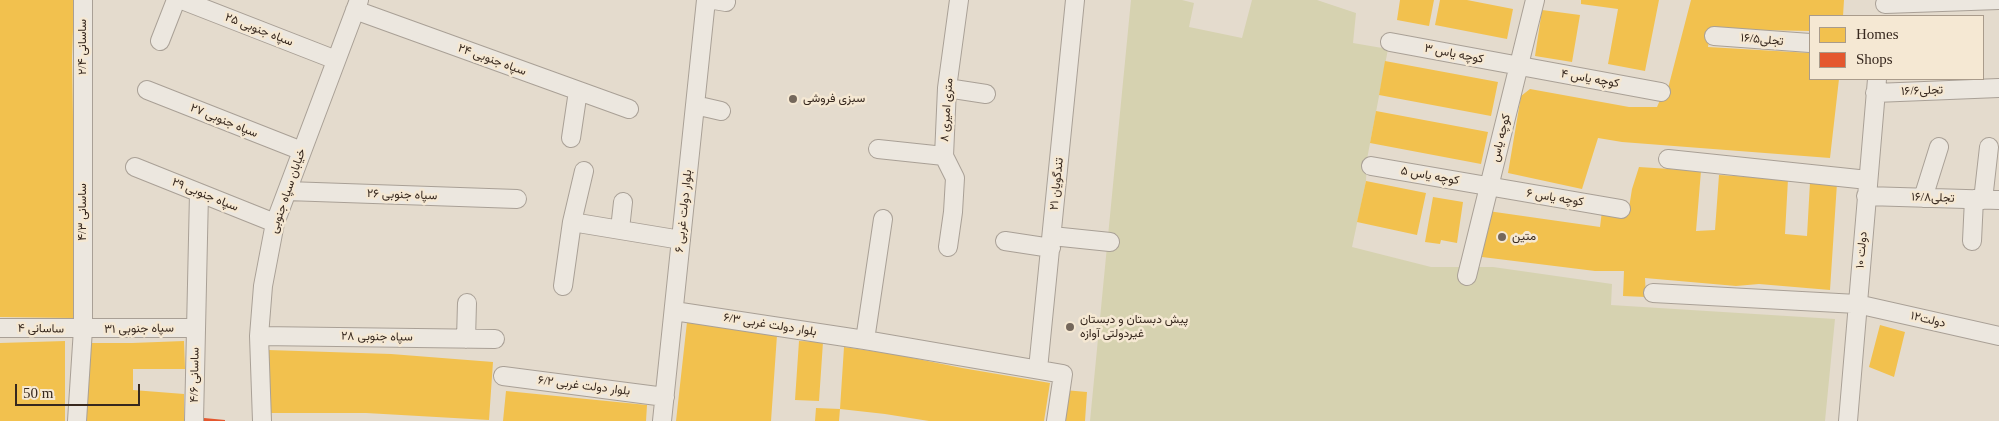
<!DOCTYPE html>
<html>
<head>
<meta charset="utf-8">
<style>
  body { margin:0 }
  #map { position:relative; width:1999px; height:421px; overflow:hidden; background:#e4dbcd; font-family:"Times New Roman",serif }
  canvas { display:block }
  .legend { position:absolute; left:1809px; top:15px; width:175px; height:65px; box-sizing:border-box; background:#f5e8d3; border:1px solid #a99b8b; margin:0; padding:6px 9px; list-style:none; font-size:15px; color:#37281e }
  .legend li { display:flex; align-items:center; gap:10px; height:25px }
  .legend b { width:25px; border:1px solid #a99b8b }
  .scale { position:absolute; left:15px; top:384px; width:125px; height:22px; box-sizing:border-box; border:2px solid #37281e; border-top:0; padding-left:6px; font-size:15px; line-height:18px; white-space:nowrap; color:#37281e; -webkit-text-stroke:4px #f5e8d3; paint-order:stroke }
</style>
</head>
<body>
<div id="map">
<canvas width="1999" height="421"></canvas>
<ul class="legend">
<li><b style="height:14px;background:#f2c14e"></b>Homes</li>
<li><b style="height:14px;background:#e4572e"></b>Shops</li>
</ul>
<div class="scale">50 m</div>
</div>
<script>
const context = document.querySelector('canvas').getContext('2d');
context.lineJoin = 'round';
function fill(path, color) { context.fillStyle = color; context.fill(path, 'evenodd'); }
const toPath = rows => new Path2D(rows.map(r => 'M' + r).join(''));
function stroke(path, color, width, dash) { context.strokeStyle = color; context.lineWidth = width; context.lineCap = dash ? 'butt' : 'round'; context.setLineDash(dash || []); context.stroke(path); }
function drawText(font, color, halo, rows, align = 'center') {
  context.font = font + ' "Times New Roman",Vazirmatn,serif'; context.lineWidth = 5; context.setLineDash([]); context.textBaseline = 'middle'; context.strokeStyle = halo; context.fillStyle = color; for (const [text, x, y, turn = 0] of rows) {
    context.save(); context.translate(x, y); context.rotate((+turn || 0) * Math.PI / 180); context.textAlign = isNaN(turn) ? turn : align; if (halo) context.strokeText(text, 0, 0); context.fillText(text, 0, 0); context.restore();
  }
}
fill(toPath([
  [1131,0,1182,0,1194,3,1189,27,1242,38,1252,0,1317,0,1356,13,1353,43,1388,49,1367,159,1366,181,1352,247,1431,267,1493,267,1612,284,1611,305,1835,319,1825,421,1090,421]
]), '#d6d2b0');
fill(toPath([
  [0,0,74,0,72,58,75,238,73,318,0,317],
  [1400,0,1434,0,1429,26,1397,20],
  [1440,0,1467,0,1513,9,1507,39,1435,25],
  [1581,0,1659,0,1645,71,1608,64,1618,9,1581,4],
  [1691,0,1844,0,1843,16,1810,16,1810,31,1711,29,1708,47,1810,53,1810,79,1839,79,1830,158,1622,142,1598,138,1582,189,1508,173,1521,96,1530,89,1629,107,1657,107,1660,100,1665,100],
  [1542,10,1580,15,1572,62,1535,56],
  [1385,61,1498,82,1491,116,1379,95],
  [1376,111,1488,132,1481,164,1370,143],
  [1639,167,1701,171,1696,231,1715,230,1719,175,1788,179,1785,234,1807,236,1810,182,1837,183,1830,290,1759,284,1736,286,1645,278,1646,297,1623,296,1624,271,1595,271,1482,257,1488,211,1600,227,1602,211,1628,214,1632,189],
  [1366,181,1426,193,1417,235,1357,222],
  [1433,197,1463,202,1457,243,1441,240,1440,244,1425,242],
  [687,322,777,335,771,421,676,421],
  [1880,325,1905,332,1894,377,1869,367],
  [65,341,65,421,0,421,0,343],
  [184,341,185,369,133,369,133,390,184,394,184,421,84,421,87,343,132,343],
  [799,341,823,342,819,401,795,400],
  [844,347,893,354,962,368,1050,383,1044,421,929,421,885,414,840,409],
  [268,350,391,354,493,362,489,420,366,413,269,413],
  [1064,390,1087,392,1085,421,1062,421],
  [506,391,647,405,646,421,503,421],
  [816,408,840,409,839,421,815,421]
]), '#f2c14e');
fill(toPath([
  [204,418,225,420,225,421,203,421]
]), '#e4572e');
const minor = toPath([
  [182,0,336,60],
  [714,0,726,2],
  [1885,4,1999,0],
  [355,10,629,109],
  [1714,36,1810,43],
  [160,41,176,0],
  [1390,42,1661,92],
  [947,88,986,94],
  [147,90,302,151],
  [1875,93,1999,88],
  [695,105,721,111],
  [571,138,578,91],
  [878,149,944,156],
  [1668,159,1868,180],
  [1371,166,1621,209],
  [135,167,275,223],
  [287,191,517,199],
  [1866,196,1999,200],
  [1923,198,1939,147],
  [1983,200,1989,147],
  [572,222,681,240],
  [620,229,623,202],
  [1052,236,1110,242],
  [1005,241,1051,248],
  [1972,241,1974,199],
  [948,247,953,212,955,178,944,156,947,88,959,0],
  [1467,276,1535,0],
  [563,286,572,222,584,171],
  [1653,293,1857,304,1999,336],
  [674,311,865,340,1063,374,1056,421],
  [0,328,195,328],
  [259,336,495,339],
  [466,339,467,303],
  [865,340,883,219],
  [1038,369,1075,0],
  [503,376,665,397],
  [77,421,83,329,83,0],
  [194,421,199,193],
  [262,421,259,336,263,286,275,223,359,0],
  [662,421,706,0],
  [1848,421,1877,79]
]);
stroke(minor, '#a9a096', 20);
stroke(minor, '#ece7df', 18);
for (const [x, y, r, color] of [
  [793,99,5,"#74675b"],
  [1502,237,5,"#74675b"],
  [1070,327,5,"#74675b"]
]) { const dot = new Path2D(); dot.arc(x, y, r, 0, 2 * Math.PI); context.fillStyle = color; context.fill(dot); stroke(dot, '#f5e8d3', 2); }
drawText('12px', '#37281e', '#f5e8d3', [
  ["۲۵ سپاه جنوبی",259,30,21],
  ["تجلی۱۶/۵",1762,40,5],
  ["۲/۴ ساسانی",83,47,-90],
  ["کوچه یاس ۳",1454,54,11],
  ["۲۴ سپاه جنوبی",492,60,20],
  ["کوچه یاس ۴",1590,79,10],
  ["تجلی۱۶/۶",1922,91,-2],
  ["۸ متری امیری",947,110,-86],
  ["۲۷ سپاه جنوبی",224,121,22],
  ["کوچه یاس",1501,138,-76],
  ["کوچه یاس ۵",1430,176,10],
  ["۲۱ تندگویان",1057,184,-84],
  ["خیابان سپاه جنوبی",288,191,-71],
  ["۲۹ سپاه جنوبی",205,195,22],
  ["۲۶ سپاه جنوبی",402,195,2],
  ["کوچه یاس ۶",1555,198,9],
  ["تجلی۱۶/۸",1933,198,2],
  ["بلوار دولت غربی ۶",684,211,-84],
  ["۴/۳ ساسانی",83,212,-90],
  ["۱۰ دولت",1862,250,-85],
  ["۱۲دولت",1928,320,13],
  ["بلوار دولت غربی ۶/۳",770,325,9],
  ["۴ ساسانی",41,329,1],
  ["۳۱ سپاه جنوبی",139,329,-1],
  ["۲۸ سپاه جنوبی",377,337,1],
  ["۴/۶ ساسانی",195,375,-89],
  ["بلوار دولت غربی ۶/۲",584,386,7]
]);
drawText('12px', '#37281e', '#f5e8d3', [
  ["سبزی فروشی",803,99],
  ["متین",1512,237],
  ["پیش دبستان و دبستان",1080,320],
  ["غیردولتی آوازه",1080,334]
], 'left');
</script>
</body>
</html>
